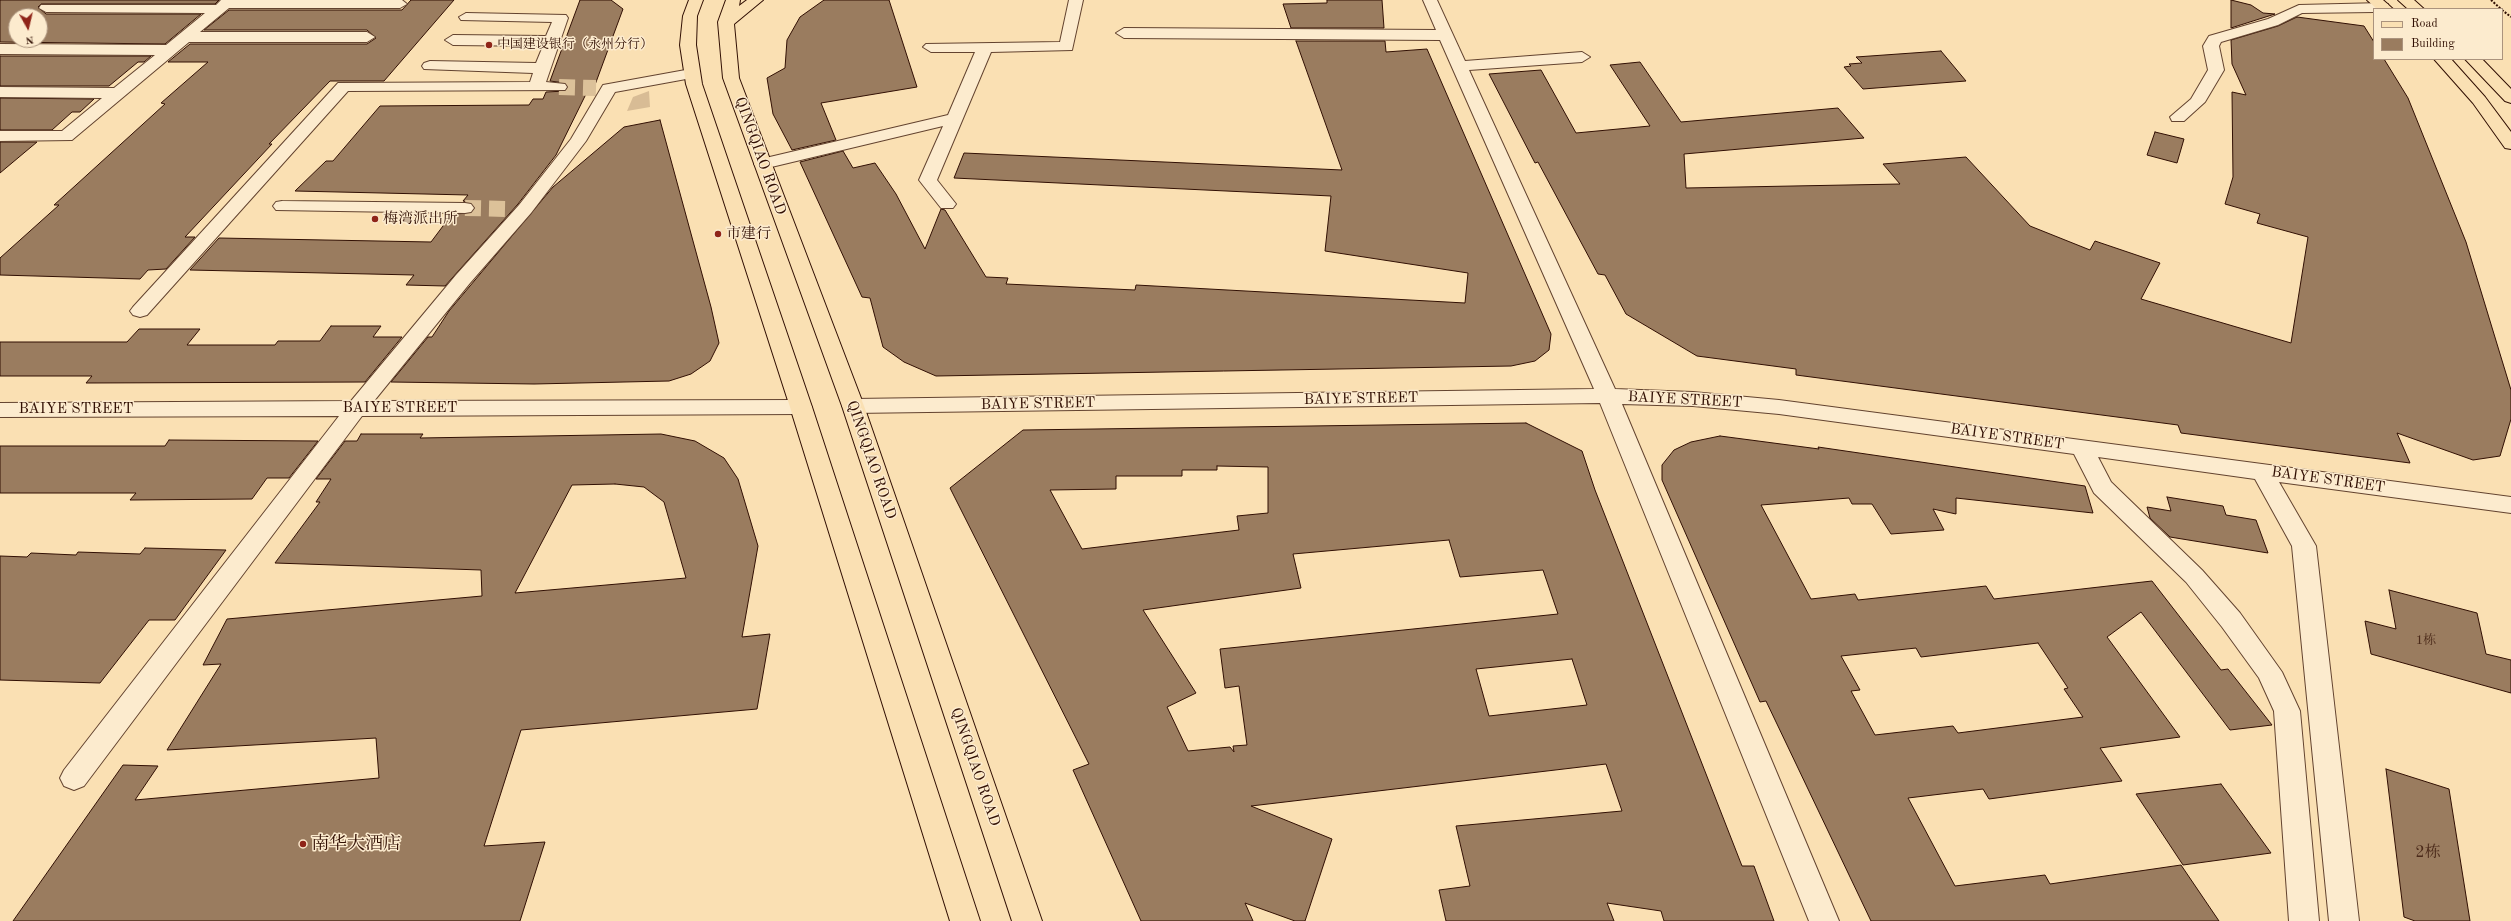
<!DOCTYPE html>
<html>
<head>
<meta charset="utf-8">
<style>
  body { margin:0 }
  #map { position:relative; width:2511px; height:921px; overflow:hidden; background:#fae0b3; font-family:"Old Standard TT",serif }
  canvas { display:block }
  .legend { position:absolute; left:2373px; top:8px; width:130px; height:52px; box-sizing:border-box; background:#fcebce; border:1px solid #ab937d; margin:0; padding:5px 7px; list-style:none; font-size:12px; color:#310f03 }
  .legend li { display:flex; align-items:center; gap:8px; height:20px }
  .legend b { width:20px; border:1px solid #ab937d }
  .north { position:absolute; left:8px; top:8px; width:40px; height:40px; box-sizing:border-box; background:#fcebce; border:1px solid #ab937d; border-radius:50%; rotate:172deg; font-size:11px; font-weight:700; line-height:16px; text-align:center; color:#310f03 }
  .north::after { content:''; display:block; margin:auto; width:14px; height:18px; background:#8f2418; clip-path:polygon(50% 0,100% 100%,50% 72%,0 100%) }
</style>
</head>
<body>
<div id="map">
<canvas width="2511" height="921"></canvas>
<ul class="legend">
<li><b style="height:5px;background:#fae0b3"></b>Road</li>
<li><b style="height:11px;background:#9a7c5f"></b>Building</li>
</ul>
<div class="north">N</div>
</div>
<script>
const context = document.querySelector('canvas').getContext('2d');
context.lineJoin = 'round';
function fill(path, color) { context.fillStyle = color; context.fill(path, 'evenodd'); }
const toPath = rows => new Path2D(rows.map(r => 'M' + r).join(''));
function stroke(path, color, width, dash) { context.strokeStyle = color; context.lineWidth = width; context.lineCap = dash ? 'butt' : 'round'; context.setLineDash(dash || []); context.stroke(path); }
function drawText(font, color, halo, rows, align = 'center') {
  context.font = font + ' "Old Standard TT","Noto Serif SC",serif'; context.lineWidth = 3; context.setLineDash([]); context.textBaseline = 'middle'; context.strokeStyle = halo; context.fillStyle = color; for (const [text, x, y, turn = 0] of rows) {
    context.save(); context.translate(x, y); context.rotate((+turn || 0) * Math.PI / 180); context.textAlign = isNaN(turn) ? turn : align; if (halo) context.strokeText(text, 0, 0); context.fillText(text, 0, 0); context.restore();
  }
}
fill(toPath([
  [649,91,650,107,627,111,633,97]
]), '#d8bc95');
const building = toPath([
  [0,0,219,0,215,4,41,4,38,7,46,14,201,14,165,44,0,42,0,0],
  [16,16,40,16,40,40,16,40,16,16],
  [411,0,454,0,384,81,330,81,269,144,272,144,185,237,195,237,166,269,148,270,140,279,0,275,0,258,59,205,54,205,165,104,161,103,208,62,168,62,190,44,367,44,376,38,367,30,204,30,229,10,402,10,411,0],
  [580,0,611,0,623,9,592,93,586,94,556,155,518,204,445,286,406,285,414,275,190,270,219,238,431,242,452,214,472,213,476,208,472,203,463,201,468,195,295,191,326,161,333,161,380,106,529,105,533,99,543,99,546,92,566,91,568,86,565,83,550,81,580,0],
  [824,0,889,0,917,87,821,103,836,140,792,150,773,114,767,78,785,68,787,40,800,17,824,0],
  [1327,0,1382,0,1384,28,1291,28,1283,4,1327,3,1327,0],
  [2231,0,2251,5,2263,13,2275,14,2231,28,2231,0],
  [2297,17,2364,26,2374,42,2374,59,2384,59,2408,98,2466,242,2511,390,2511,419,2500,456,2473,460,2397,433,2410,463,2181,433,2178,425,1796,375,1796,369,1697,356,1626,314,1605,275,1598,274,1538,162,1535,163,1489,74,1541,70,1576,133,1650,126,1610,65,1640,62,1681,122,1838,108,1864,138,1684,154,1686,188,1900,184,1883,164,1966,157,2030,226,2090,250,2095,241,2160,263,2141,299,2291,343,2308,237,2257,223,2260,214,2225,204,2233,177,2232,92,2246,95,2232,64,2231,40,2278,26,2297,17],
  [1296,41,1385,41,1386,52,1427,49,1551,334,1549,350,1535,361,1511,366,936,376,904,362,883,347,870,298,862,297,800,162,843,151,853,168,875,163,896,194,925,249,941,209,945,210,986,277,1008,278,1006,284,1135,290,1136,285,1465,303,1468,273,1325,251,1331,196,954,178,964,153,1342,170,1296,41],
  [1941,51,1966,81,1863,89,1844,67,1851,66,1849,64,1862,63,1856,57,1941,51],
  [0,56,151,56,144,62,138,62,109,86,0,86,0,56],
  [0,98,94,99,80,112,72,112,52,130,0,130,0,98],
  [660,120,711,307,719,343,710,361,691,374,669,381,534,384,391,382,428,337,432,337,449,311,553,187,624,127,660,120],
  [2155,132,2184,139,2177,163,2147,155,2155,132],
  [0,142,37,142,0,173,0,142],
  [331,326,381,326,373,337,402,337,365,382,86,383,92,376,0,376,0,342,127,342,139,329,200,329,187,345,275,345,278,341,320,341,331,326],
  [1526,423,1582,451,1595,490,1742,866,1754,866,1774,921,1664,921,1661,911,1607,903,1614,921,1446,921,1439,890,1470,886,1456,826,1622,811,1606,764,1251,806,1332,839,1305,921,1295,921,1245,903,1253,921,1141,921,1073,770,1089,764,950,488,1023,430,1526,423],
  [1217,466,1268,467,1268,513,1237,516,1239,530,1082,549,1050,490,1116,489,1116,476,1182,476,1182,470,1217,470,1217,466],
  [1449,540,1460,577,1543,570,1558,614,1220,649,1225,688,1239,686,1247,745,1233,746,1234,752,1230,747,1188,751,1167,707,1196,693,1143,610,1301,588,1293,554,1449,540],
  [1572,659,1587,705,1489,716,1476,669,1572,659],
  [361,434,423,434,420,438,661,434,695,441,724,458,738,479,758,546,742,637,770,634,757,709,521,730,484,846,545,842,520,921,13,921,123,765,158,766,135,800,379,778,376,738,167,750,221,664,203,665,227,619,482,596,481,570,275,563,320,502,316,502,331,479,316,479,345,441,357,441,361,434],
  [615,484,644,487,664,502,686,578,515,593,572,485,615,484],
  [1720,436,1819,449,1818,447,2085,486,2093,513,1956,498,1956,514,1933,509,1944,530,1891,534,1872,504,1852,504,1849,498,1761,505,1811,599,1855,594,1858,600,1986,586,1994,599,2152,581,2221,670,2228,669,2272,725,2230,730,2141,612,2107,637,2180,737,2100,748,2122,781,1989,799,1983,789,1908,798,1955,886,2045,875,2050,884,2181,865,2219,921,1871,921,1766,701,1760,702,1662,480,1662,465,1674,450,1691,442,1720,436],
  [2038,643,2068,688,2064,689,2083,717,1958,733,1953,726,1875,735,1851,691,1860,690,1841,656,1916,648,1921,657,2038,643],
  [169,440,318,441,289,478,267,478,252,499,130,500,136,493,0,493,0,446,165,446,169,440],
  [2167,497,2223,506,2226,515,2256,520,2268,553,2170,537,2150,518,2147,507,2171,511,2167,497],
  [145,548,226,550,175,620,149,620,100,683,0,680,0,556,27,557,31,553,76,555,78,552,140,554,145,548],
  [2389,590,2477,613,2486,654,2511,660,2511,693,2371,654,2365,621,2396,629,2389,590],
  [2386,769,2449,789,2470,921,2415,921,2404,917,2386,769],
  [2221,784,2271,853,2183,865,2136,794,2221,784]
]);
fill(building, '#9a7c5f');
stroke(building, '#310f03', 1);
stroke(toPath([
  [559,87,596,88],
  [465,208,509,209]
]), '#dcc199', 16, [16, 8]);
const minor = toPath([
  [221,0,402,0,407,4,400,8,229,8,200,32,367,32,375,37,367,42,189,42,72,140,0,141,0,131,62,131,102,98,0,97,0,87,114,88,155,55,0,54,0,44,166,45,205,13,46,12,39,8,41,5,216,5,221,0],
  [1069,0,1083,0,1072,50,991,52,937,180,956,204,953,208,941,208,919,180,943,126,763,169,757,168,754,164,757,160,948,115,975,52,931,52,923,47,926,44,1060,42,1069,0],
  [1423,0,1437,0,1465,61,1582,52,1590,57,1582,62,1469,70,1615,389,1693,392,1779,400,2511,497,2511,513,2279,482,2316,546,2359,921,2329,921,2292,546,2255,479,2098,457,2111,482,2202,570,2240,613,2282,672,2300,711,2319,921,2289,921,2274,711,2259,678,2222,627,2186,582,2094,493,2074,454,1779,414,1693,406,1622,404,1839,921,1809,921,1600,403,853,413,846,411,842,406,846,401,853,399,1594,389,1440,40,1124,38,1116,33,1124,28,1436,30,1423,0],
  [2383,3,2388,4,2389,9,2374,9,2374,12,2302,13,2278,25,2221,42,2219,46,2224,70,2205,102,2184,121,2172,121,2170,117,2191,99,2208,70,2203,46,2209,36,2268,19,2299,5,2383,3],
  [466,13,566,15,568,18,546,82,565,84,567,87,565,90,348,91,147,315,140,317,133,315,130,311,133,307,338,83,530,82,533,73,424,69,422,66,424,63,430,61,536,63,543,46,453,45,445,40,453,35,546,36,552,22,461,20,459,17,466,13],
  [691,69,697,71,699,74,697,77,615,92,586,141,531,213,470,283,374,401,801,400,808,402,812,407,808,412,801,414,362,416,84,786,74,790,64,786,60,778,64,770,339,416,0,417,0,403,351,401,456,275,519,205,571,139,603,85,691,69],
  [282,201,465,203,471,204,474,208,471,212,465,213,276,210,273,206,276,202,282,201]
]);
const major = toPath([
  [689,0,703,0,697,16,696,45,702,84,812,407,980,921,950,921,790,407,686,84,680,45,683,16,689,0],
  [726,0,740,0,739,6,747,0,763,0,734,24,739,78,864,406,1042,921,1012,921,842,406,723,78,718,22,726,0],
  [2367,0,2383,0,2393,9,2377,9,2367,0],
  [2398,0,2414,0,2424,9,2408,9,2398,0],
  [2434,59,2451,59,2485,97,2511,132,2511,149,2505,148,2473,103,2434,59],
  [2465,59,2482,59,2511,89,2511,103,2505,101,2465,59]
]);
stroke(minor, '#63432f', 2);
stroke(major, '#310f03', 2);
stroke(toPath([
  [2491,0,2501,9],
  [2502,10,2511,17]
]), '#310f03', 2, [2, 1.5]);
fill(minor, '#fcebce');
fill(major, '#fae0b3');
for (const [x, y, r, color] of [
  [489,45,4,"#8f2418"],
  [375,219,4,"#8f2418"],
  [718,234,4,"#8f2418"],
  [303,844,4,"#8f2418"]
]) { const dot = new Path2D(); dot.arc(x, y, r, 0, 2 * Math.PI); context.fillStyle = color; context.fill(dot); stroke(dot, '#fcebce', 1.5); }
drawText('13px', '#310f03', '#fcebce', [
  ["中国建设银行（永州分行）",497,45]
], 'left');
drawText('13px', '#4b2a1a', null, [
  ["1栋",2426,641]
]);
drawText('15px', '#310f03', '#fcebce', [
  ["QINGQIAO ROAD",760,156,70],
  ["BAIYE STREET",1361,399,-1],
  ["BAIYE STREET",1685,400,3],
  ["BAIYE STREET",1038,404,-1],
  ["BAIYE STREET",400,408],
  ["BAIYE STREET",76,409],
  ["BAIYE STREET",2007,437,8],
  ["QINGQIAO ROAD",871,460,71],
  ["BAIYE STREET",2328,480,8],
  ["QINGQIAO ROAD",975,767,71]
]);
drawText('15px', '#310f03', '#fcebce', [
  ["梅湾派出所",383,219],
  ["市建行",726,234]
], 'left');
drawText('16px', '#4b2a1a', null, [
  ["2栋",2428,853]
]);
drawText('18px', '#310f03', '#fcebce', [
  ["南华大酒店",311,844]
], 'left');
</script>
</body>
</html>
